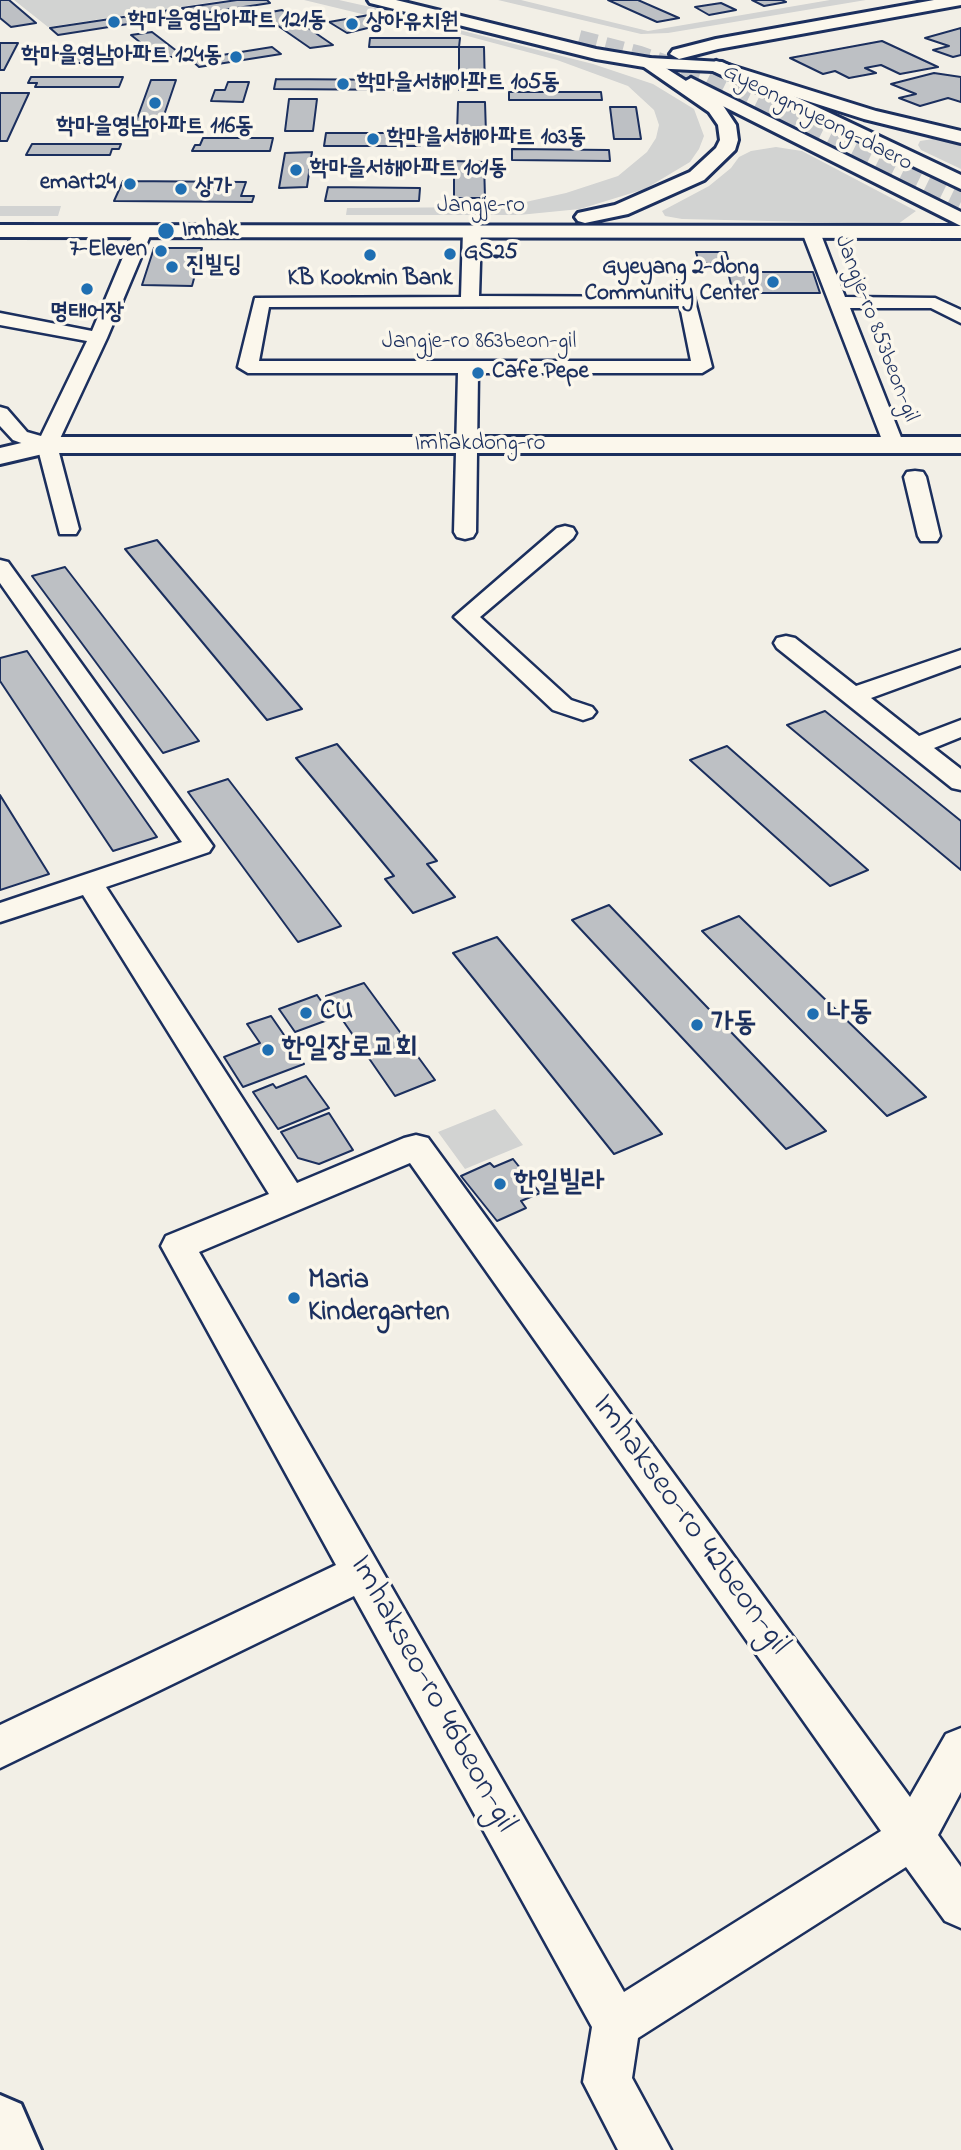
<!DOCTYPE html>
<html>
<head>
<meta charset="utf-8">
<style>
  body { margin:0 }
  canvas { display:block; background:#f2efe6 }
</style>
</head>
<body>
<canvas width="961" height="2150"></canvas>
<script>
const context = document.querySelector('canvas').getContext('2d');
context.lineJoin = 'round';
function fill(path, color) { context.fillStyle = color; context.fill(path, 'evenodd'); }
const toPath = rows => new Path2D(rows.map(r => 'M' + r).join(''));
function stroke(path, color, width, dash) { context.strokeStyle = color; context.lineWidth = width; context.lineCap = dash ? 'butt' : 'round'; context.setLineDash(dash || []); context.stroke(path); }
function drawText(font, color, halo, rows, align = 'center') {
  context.font = font + ' "Indie Flower","Poor Story",sans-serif'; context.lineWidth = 7; context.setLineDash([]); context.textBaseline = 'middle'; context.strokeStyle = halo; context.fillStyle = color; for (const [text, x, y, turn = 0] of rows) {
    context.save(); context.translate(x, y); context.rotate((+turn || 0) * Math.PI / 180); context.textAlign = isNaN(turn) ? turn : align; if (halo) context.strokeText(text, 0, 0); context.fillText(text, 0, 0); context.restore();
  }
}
fill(toPath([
  [14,0,226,0,48,27],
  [304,0,339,0,402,14,402,17,391,21],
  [498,0,521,0,648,31,830,0,866,0,668,33,641,34],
  [420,20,593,64,653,84,694,109,704,136,699,149,690,162,645,189,580,209,519,215,346,215,347,208,503,207,566,193,618,176,647,152,656,138,659,125,654,110,628,86,557,60,460,34,408,25],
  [940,138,961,143,961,169,921,150,918,145,920,141],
  [776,147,802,151,916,211,898,224,682,219,665,216,662,211,709,186,731,168,739,157,751,151],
  [0,206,61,206,58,216,0,216],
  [495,1109,523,1145,465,1169,438,1132]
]), '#d2d3d2');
const building = toPath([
  [0,0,9,0,36,23,11,27,0,18,0,0],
  [237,0,267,0,270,3,191,15,182,8,237,0],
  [608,0,638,0,679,18,657,22,608,0],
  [752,0,782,0,786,2,764,6,752,0],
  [721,3,736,10,709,15,695,7,721,3],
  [170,10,179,16,58,35,50,28,170,10],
  [282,10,333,45,310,48,261,14,282,10],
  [369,15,379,21,370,23,376,26,347,33,329,22,369,15],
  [961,28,961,55,953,57,933,50,949,46,925,38,961,28],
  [152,32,182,55,161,59,131,35,152,32],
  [370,38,460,38,459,47,369,47,370,38],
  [882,41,938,67,900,74,881,65,865,68,876,73,849,78,835,71,823,74,790,58,882,41],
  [0,43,18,43,4,70,0,70,0,43],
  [272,47,281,54,199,67,191,60,272,47],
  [459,47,484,47,485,90,459,90,459,47],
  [47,53,105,53,100,63,66,63,68,60,44,59,47,53],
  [934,73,961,77,961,102,948,98,920,106,899,98,916,94,891,84,934,73],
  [31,77,123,77,119,87,35,87,37,83,28,83,31,77],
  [276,79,412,80,410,90,274,89,276,79],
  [151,80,176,80,160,127,134,127,151,80],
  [228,82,249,82,243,102,211,101,215,90,225,90,228,82],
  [509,92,601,92,602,100,509,100,509,92],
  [29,93,7,141,0,141,0,93,29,93],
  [289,99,317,99,313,131,285,131,289,99],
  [458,102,485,102,486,134,457,134,458,102],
  [610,107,636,107,641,139,614,139,610,107],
  [326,133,420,133,420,146,324,146,326,133],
  [203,138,273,138,270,151,192,151,195,145,200,145,203,138],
  [32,144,121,144,119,149,112,149,110,155,26,155,32,144],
  [512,149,609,150,610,161,512,160,512,149],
  [312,152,307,187,279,188,285,153,312,152],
  [454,161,484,162,485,198,454,198,454,161],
  [123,181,246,182,241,196,254,196,252,202,114,201,123,181],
  [328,187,420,188,419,201,325,201,328,187],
  [154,248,202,248,192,286,142,285,154,248],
  [696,252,726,252,729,263,699,263,696,252],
  [728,272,813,272,820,293,733,293,728,272],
  [157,540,302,709,267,720,125,549,157,540],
  [65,567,199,741,163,753,32,576,65,567],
  [27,651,157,837,113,851,0,681,0,658,27,651],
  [825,711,961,821,961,870,787,725,825,711],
  [337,744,437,861,427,864,455,897,413,913,385,879,394,876,296,758,337,744],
  [727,746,868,870,830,886,690,760,727,746],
  [228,779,341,926,298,942,188,792,228,779],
  [0,795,49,874,0,890,0,795],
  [609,905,826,1131,786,1149,572,920,609,905],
  [739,916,926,1097,887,1116,702,931,739,916],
  [497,937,662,1134,614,1154,453,953,497,937],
  [364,983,435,1080,395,1096,326,996,364,983],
  [317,995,333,1018,295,1032,279,1009,317,995],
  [271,1016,304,1064,243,1087,224,1057,260,1043,247,1024,271,1016],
  [306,1076,329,1108,278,1129,253,1092,273,1084,276,1088,306,1076],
  [329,1113,353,1150,319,1164,298,1158,281,1132,329,1113],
  [513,1159,540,1193,521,1201,526,1208,497,1221,461,1176,490,1163,494,1167,513,1159]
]);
fill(building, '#bdc0c4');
stroke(building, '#1b2f5e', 2);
stroke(toPath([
  [579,39,640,55,704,77,961,202]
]), '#c7c9cb', 18, [18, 9]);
const minor = toPath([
  [143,226,152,231,107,338,57,445,79,529,76,534,60,534,38,449,13,440,0,426,0,407,7,409,27,432,41,436,87,341,0,325,0,313,92,331,134,231,143,226],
  [472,226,481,231,479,296,694,297,712,367,702,373,478,373,476,532,473,537,465,539,457,537,454,532,458,373,248,373,238,367,255,298,461,297,463,231,472,226],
  [680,306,691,361,259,361,269,307,680,306],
  [811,227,820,232,845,297,935,298,961,310,961,323,931,308,850,308,904,445,901,449,887,449,884,445,802,232,811,227],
  [915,471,923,472,926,477,940,536,937,541,921,541,918,536,904,477,907,472,915,471],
  [565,526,573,528,576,533,573,538,480,617,571,700,592,707,596,712,592,717,583,720,553,710,454,617,557,528,565,526],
  [0,560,8,562,213,846,209,852,106,887,297,1183,404,1138,416,1135,428,1138,910,1797,946,1734,961,1728,961,1792,938,1835,961,1867,961,1928,945,1921,906,1867,638,2038,632,2078,671,2150,618,2150,583,2082,592,2027,354,1596,0,1768,0,1725,336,1565,161,1246,166,1236,269,1194,83,895,0,922,0,903,182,842,0,583,0,560],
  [410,1163,881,1831,624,1992,199,1252,410,1163],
  [786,636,795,638,856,686,961,650,961,665,871,698,919,736,961,720,961,737,934,748,961,769,961,790,952,788,777,648,774,643,777,638,786,636]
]);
const tertiary = toPath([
  [368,0,396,0,596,49,650,58,722,62,961,175,961,189,713,71,650,68,596,59,370,3,368,0],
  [934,0,961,0,961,5,718,49,679,59,670,54,673,50,716,39,934,0],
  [691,78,961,212,961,226,685,87,682,83,691,78],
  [47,437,961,437,961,453,47,453,0,464,0,448,47,437],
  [0,2095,21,2104,41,2150,0,2150,0,2095]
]);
const secondary = toPath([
  [650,58,722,104,736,125,738,140,735,150,704,180,628,214,585,223,578,221,575,217,578,213,615,205,690,172,716,148,720,140,718,125,709,112,644,67,641,63,644,59,650,58],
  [716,61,876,111,961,131,961,143,864,119,710,70,707,66,716,61],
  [0,225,961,226,961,238,0,237,0,225]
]);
stroke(minor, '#1b2f5e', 5);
stroke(tertiary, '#1b2f5e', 6);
stroke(secondary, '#1b2f5e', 6);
fill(minor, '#fbf7ec');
fill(tertiary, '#fbf7ec');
fill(secondary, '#fbf7ec');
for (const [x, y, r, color] of [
  [114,22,7,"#1f6fb2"],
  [352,24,7,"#1f6fb2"],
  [236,57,7,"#1f6fb2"],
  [343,84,7,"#1f6fb2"],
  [155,103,7,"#1f6fb2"],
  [373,139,7,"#1f6fb2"],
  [296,170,7,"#1f6fb2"],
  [130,184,7,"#1f6fb2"],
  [181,189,7,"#1f6fb2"],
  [166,231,9,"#1f6fb2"],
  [161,251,7,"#1f6fb2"],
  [450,254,7,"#1f6fb2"],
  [370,255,7,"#1f6fb2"],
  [172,267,7,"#1f6fb2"],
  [773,282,7,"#1f6fb2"],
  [87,289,7,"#1f6fb2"],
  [478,373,7,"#1f6fb2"],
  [306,1013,7,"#1f6fb2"],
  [813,1014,7,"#1f6fb2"],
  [697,1025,7,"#1f6fb2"],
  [268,1050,7,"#1f6fb2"],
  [500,1184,7,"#1f6fb2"],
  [294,1298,7,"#1f6fb2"]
]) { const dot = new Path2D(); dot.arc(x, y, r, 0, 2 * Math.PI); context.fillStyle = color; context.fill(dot); stroke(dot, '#fbf7ec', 2.5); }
drawText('bold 23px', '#1b2f5e', '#fbf7ec', [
  ["학마을영남아파트 121동",128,22],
  ["상아유치원",366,24],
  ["학마을영남아파트 124동",222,57,"right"],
  ["학마을서해아파트 105동",357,84],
  ["학마을영남아파트 116동",155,128,"center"],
  ["학마을서해아파트 103동",387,139],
  ["학마을서해아파트 101동",310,170],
  ["emart24",116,184,"right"],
  ["상가",195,189],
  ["Imhak",182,231],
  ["7-Eleven",147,251,"right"],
  ["GS25",464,254],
  ["진빌딩",186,267],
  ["Gyeyang 2-dong",759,269,"right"],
  ["Community Center",759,295,"right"],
  ["KB Kookmin Bank",370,280,"center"],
  ["명태어장",87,314,"center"],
  ["Cafe Pepe",492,373]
], 'left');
drawText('23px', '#1b2f5e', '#fbf7ec', [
  ["Gyeongmyeong-daero",817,119,27],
  ["Jangje-ro",481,207],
  ["Jangje-ro 853beon-gil",875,329,69],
  ["Jangje-ro 863beon-gil",479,343],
  ["Imhakdong-ro",480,445]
]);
drawText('bold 28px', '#1b2f5e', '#fbf7ec', [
  ["CU",320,1013],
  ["나동",827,1014],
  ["가동",711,1025],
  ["한일장로교회",282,1050],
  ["한일빌라",514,1184],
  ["Maria",308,1282],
  ["Kindergarten",308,1314]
], 'left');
drawText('33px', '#1b2f5e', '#fbf7ec', [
  ["Imhakseo-ro 42beon-gil",689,1526,54],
  ["Imhakseo-ro 46beon-gil",431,1695,61]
]);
</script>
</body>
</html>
